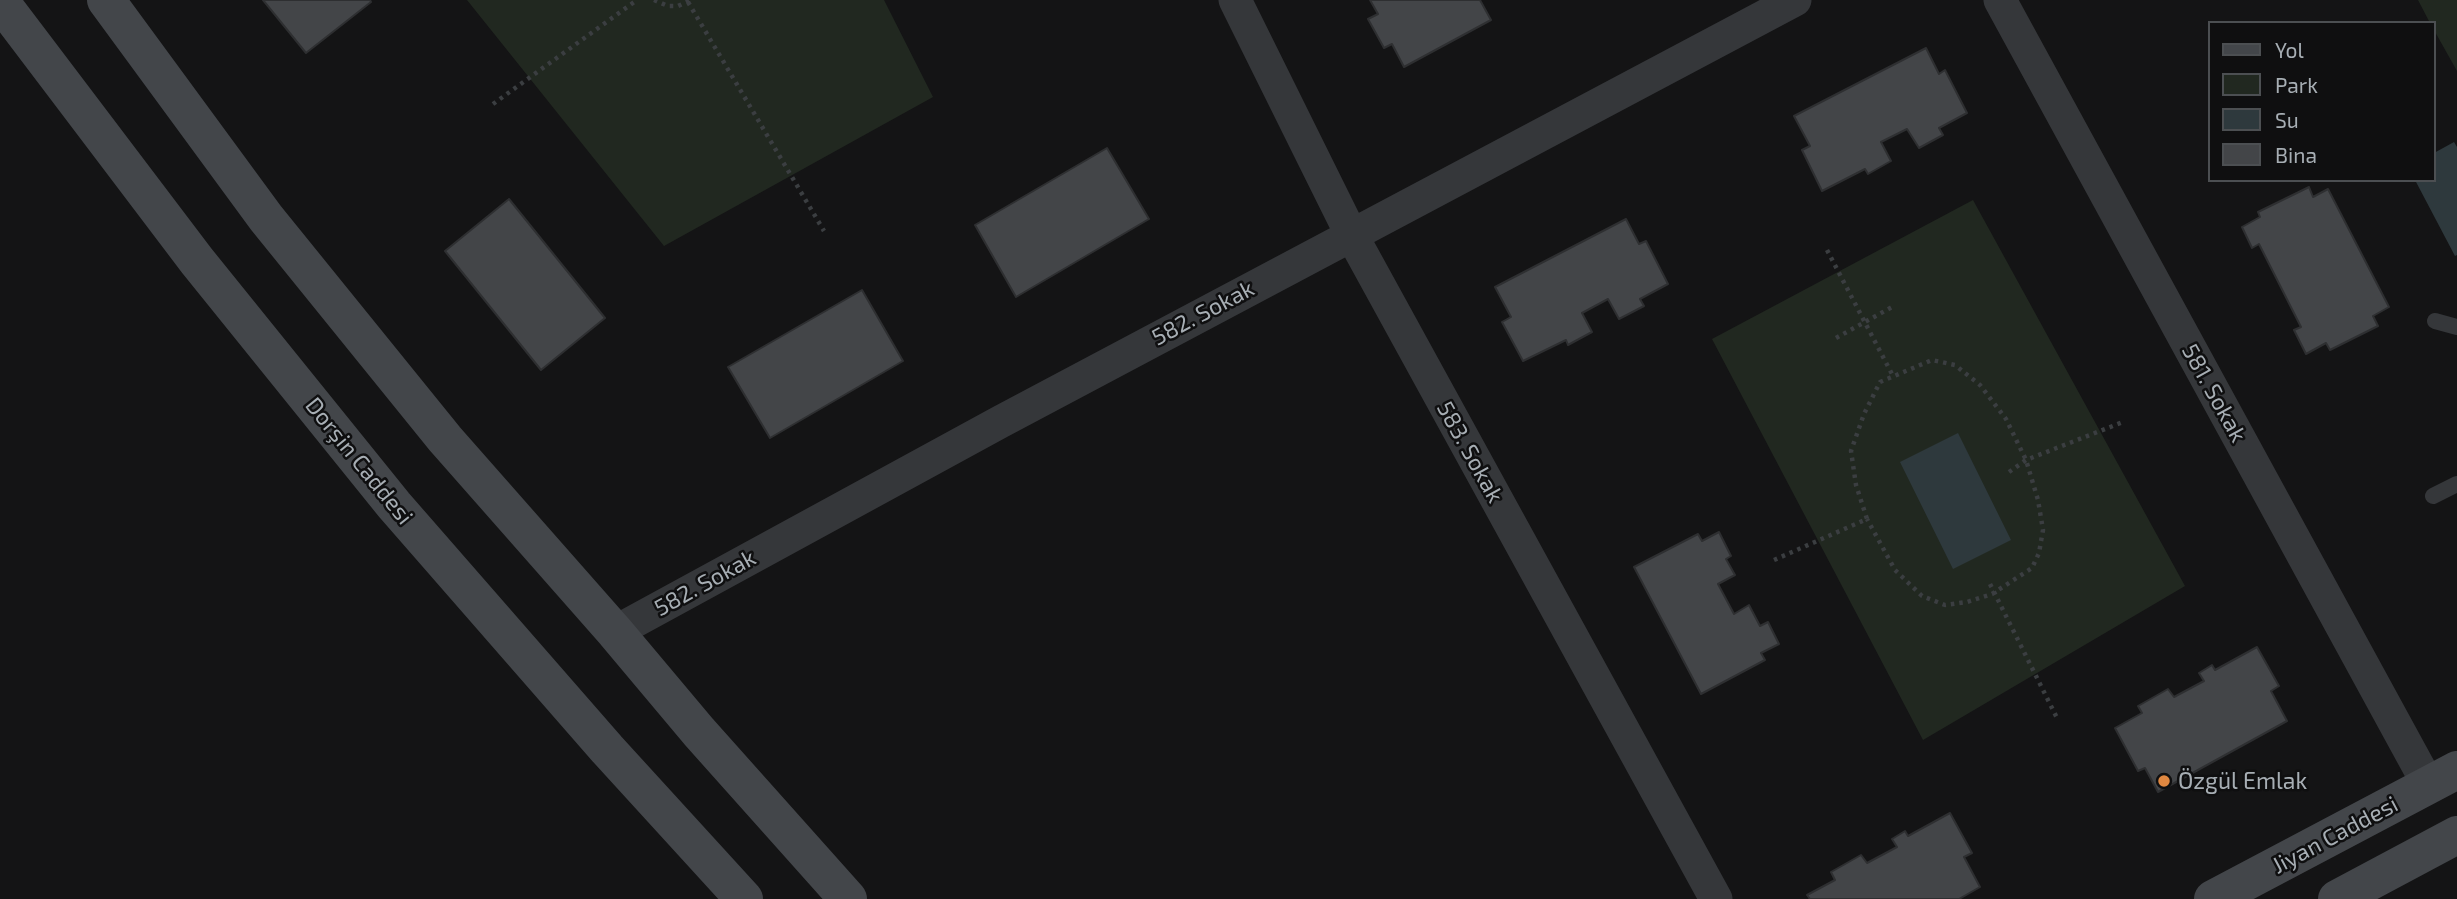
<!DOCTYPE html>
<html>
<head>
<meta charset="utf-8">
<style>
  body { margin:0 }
  #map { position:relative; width:2457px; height:899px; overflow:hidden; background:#141415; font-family:"Exo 2",sans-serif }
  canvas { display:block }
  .legend { position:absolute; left:2208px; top:21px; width:228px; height:161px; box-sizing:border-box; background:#0f0f10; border:2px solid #4c4f52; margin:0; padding:9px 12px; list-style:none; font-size:21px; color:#a7aeb4 }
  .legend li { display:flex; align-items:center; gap:14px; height:35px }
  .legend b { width:35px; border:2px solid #4c4f52 }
</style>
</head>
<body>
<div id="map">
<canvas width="2457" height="899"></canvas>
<ul class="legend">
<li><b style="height:9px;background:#43464a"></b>Yol</li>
<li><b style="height:19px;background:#212820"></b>Park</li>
<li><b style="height:19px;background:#2e393d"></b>Su</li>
<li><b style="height:19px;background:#434548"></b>Bina</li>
</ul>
</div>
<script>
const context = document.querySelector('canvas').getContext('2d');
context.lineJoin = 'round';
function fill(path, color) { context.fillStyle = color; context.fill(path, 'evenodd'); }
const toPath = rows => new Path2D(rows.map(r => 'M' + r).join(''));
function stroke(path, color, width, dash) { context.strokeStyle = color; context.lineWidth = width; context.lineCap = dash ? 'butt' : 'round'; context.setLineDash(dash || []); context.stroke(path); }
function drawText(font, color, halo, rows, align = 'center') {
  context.font = font + ' "Exo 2",sans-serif'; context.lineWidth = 5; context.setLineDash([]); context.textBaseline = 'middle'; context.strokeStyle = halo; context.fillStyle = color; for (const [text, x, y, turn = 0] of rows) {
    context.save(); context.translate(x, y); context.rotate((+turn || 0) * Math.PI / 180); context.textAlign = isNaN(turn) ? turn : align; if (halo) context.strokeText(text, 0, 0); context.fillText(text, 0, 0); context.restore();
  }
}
fill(toPath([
  [467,0,884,0,933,97,664,246],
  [2418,0,2457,0,2457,71,2434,30,2434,23,2430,23],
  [1973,200,2185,586,1923,740,1712,339]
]), '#212820');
fill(toPath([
  [2454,142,2457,147,2457,255,2455,256,2415,180,2434,180,2434,153],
  [1958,433,2011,540,1953,569,1900,462]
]), '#2e393d');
const building = toPath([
  [263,0,370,0,371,2,306,53,263,0],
  [1370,0,1480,0,1491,20,1404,67,1392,44,1384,48,1368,19,1378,14,1370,0],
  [1926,48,1939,74,1945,70,1967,113,1939,128,1943,135,1919,148,1907,129,1881,142,1891,161,1868,174,1865,169,1822,191,1802,150,1810,146,1794,116,1926,48],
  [1107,148,1149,219,1016,297,975,225,1107,148],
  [2309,187,2313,197,2328,189,2389,307,2373,316,2378,326,2330,350,2326,343,2306,354,2294,330,2301,327,2259,244,2252,248,2242,227,2260,217,2258,212,2309,187],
  [509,199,605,318,541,370,445,251,509,199],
  [1626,219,1639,244,1646,241,1668,284,1640,299,1644,306,1619,319,1608,299,1582,313,1592,332,1568,345,1566,340,1523,361,1502,322,1511,317,1495,287,1626,219],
  [862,290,903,361,770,438,728,367,862,290],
  [1719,532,1731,556,1726,559,1735,575,1718,584,1734,614,1749,605,1760,626,1768,622,1779,644,1761,653,1765,660,1701,694,1634,567,1698,534,1702,541,1719,532],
  [2257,647,2279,686,2271,691,2287,721,2158,792,2145,768,2138,771,2115,728,2142,713,2138,706,2168,689,2174,697,2204,681,2199,673,2212,665,2215,670,2257,647],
  [1950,813,1972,853,1964,857,1980,887,1959,899,1810,899,1807,895,1835,880,1831,872,1861,855,1867,863,1897,847,1892,839,1905,831,1908,836,1950,813]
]);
fill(building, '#434548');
stroke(building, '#2e2f31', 2);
stroke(toPath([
  [654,0,668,6,678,6,691,0],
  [688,2,824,231],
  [493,104,637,0],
  [1827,250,1893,376],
  [1836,338,1892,307],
  [2009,472,2026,460,2123,422],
  [1774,560,1867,519,1856,485,1851,451,1864,414,1880,382,1932,360,1955,365,1980,385,2006,419,2026,460,2038,500,2043,530,2039,553,2032,568,1992,594,1967,602,1945,605,1922,596,1895,570,1867,519],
  [1990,584,2057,718]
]), '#3b3e41', 4.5, [3.5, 5]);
stroke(toPath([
  [2435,321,2457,327],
  [2433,496,2457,484]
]), '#35373a', 16);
stroke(toPath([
  [1235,0,1351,234,1716,899],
  [2000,0,2429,786],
  [615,632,1000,422,1795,0]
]), '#35373a', 33);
stroke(toPath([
  [106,0,266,218,445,439,615,632,699,732,848,899],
  [0,1,197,261,394,505,607,749,744,899],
  [2213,899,2457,770],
  [2337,899,2457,835]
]), '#43464a', 38);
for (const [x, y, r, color] of [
  [2164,781,7,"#e08841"]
]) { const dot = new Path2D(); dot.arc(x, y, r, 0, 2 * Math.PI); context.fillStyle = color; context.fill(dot); stroke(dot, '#0f0f10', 2.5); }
drawText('23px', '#a7aeb4', '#0f0f10', [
  ["582. Sokak",1203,313,-28],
  ["581. Sokak",2214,393,61],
  ["583. Sokak",1470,452,61],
  ["Dorşin Caddesi",359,461,51],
  ["582. Sokak",705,583,-29],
  ["Jiyan Caddesi",2335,835,-28]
]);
drawText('23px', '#a7aeb4', '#0f0f10', [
  ["Özgül Emlak",2178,781]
], 'left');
</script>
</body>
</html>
